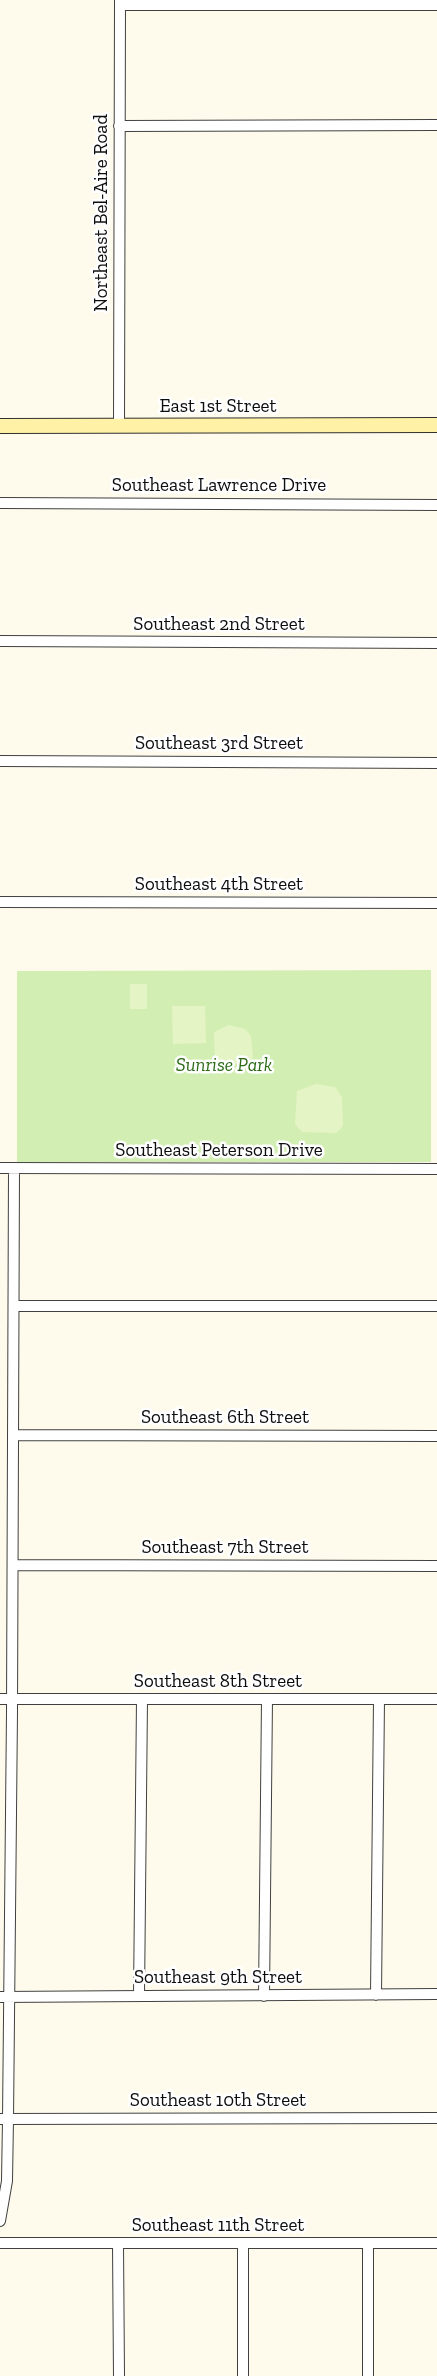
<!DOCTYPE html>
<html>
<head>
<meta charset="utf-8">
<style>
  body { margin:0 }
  canvas { display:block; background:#fffbec }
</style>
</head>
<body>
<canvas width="437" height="2376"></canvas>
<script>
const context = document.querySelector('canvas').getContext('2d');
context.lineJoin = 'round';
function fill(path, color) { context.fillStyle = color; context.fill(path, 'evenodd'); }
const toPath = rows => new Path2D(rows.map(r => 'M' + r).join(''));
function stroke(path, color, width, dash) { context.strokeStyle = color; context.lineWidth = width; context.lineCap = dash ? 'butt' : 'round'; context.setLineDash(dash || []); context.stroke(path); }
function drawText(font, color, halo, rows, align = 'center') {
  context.font = font + ' "Zilla Slab",serif'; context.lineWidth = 5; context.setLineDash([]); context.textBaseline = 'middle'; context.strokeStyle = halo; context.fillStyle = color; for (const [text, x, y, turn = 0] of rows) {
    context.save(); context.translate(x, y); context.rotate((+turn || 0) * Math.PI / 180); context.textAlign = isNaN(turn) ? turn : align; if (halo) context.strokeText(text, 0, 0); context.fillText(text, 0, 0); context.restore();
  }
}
fill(toPath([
  [431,970,431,1162,17,1162,17,971]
]), '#d3eeb2');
fill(toPath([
  [130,984,147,984,147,1009,130,1009],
  [172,1006,205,1006,206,1043,173,1044],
  [229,1025,245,1029,251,1036,253,1057,250,1064,218,1064,215,1060,214,1032],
  [316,1084,335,1087,342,1097,343,1126,336,1133,302,1132,295,1124,297,1091]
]), '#e5f4c4');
const street = toPath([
  [120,5,437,5],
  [119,126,437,125],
  [119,426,120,0],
  [0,503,437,505],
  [0,641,437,643],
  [0,761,437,763],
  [0,902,437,903],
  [0,1168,437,1169],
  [14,1306,437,1306],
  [13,1435,437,1436],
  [13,1565,437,1566],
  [0,1699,437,1699],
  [376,1995,379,1699],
  [139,1996,142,1699],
  [264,1996,267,1699],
  [0,1997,437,1994],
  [0,2119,437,2118],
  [0,2221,7,2181,8,2119,12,1711,14,1168],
  [0,2243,437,2243],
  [118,2244,119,2376],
  [243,2244,243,2376],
  [368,2376,368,2244]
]);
const secondary = toPath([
  [0,426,437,425]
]);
stroke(street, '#404040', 12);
stroke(secondary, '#2f2f2f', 16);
stroke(street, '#fff', 10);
stroke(secondary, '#fff2a7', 14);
drawText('19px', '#0d0d0d', '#fff', [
  ["Northeast Bel-Aire Road",102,213,-90],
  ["East 1st Street",218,407],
  ["Southeast Lawrence Drive",219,486],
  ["Southeast 2nd Street",219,625],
  ["Southeast 3rd Street",219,744],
  ["Southeast 4th Street",219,885],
  ["Southeast Peterson Drive",219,1151],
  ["Southeast 6th Street",225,1418],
  ["Southeast 7th Street",225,1548],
  ["Southeast 8th Street",218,1682],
  ["Southeast 9th Street",218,1978],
  ["Southeast 10th Street",218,2101],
  ["Southeast 11th Street",218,2226]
]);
drawText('italic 19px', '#2b6b16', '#fff', [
  ["Sunrise Park",224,1066]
]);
</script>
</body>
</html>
